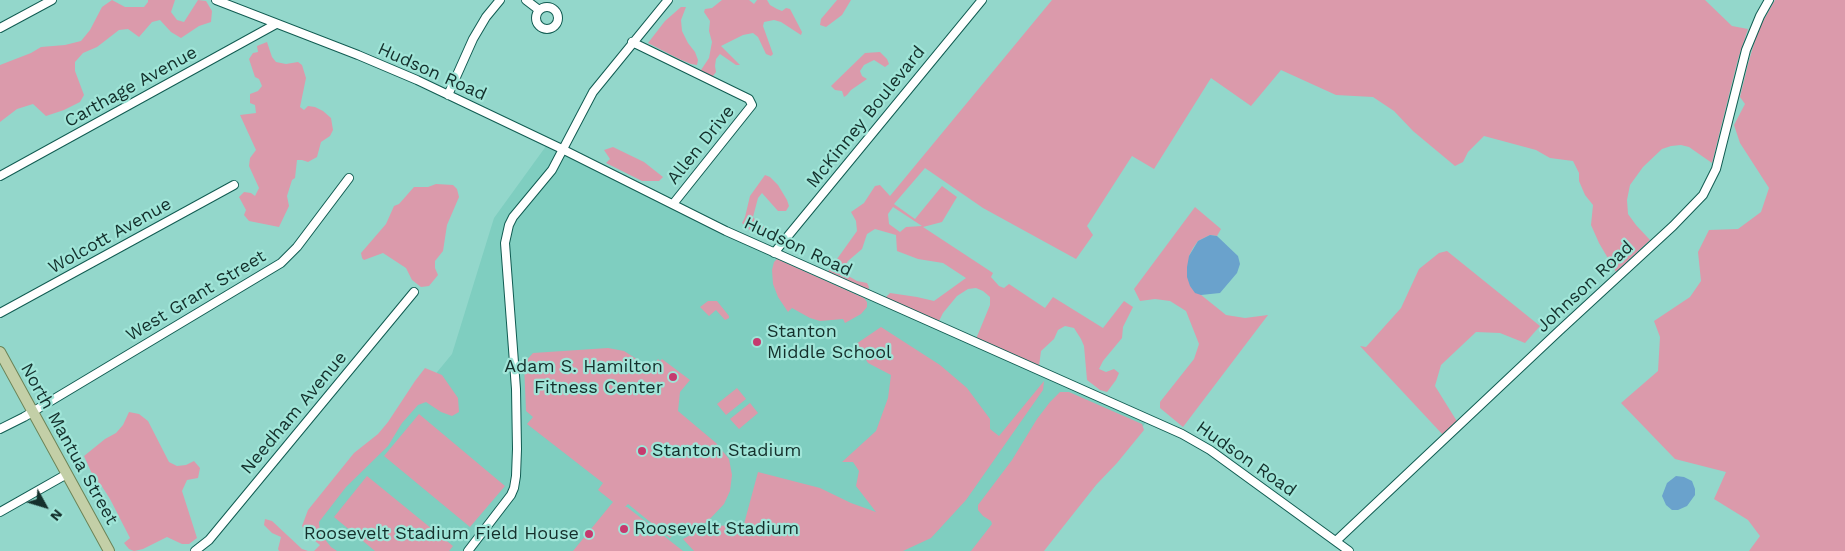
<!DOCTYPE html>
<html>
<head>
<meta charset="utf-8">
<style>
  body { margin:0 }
  #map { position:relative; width:1845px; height:551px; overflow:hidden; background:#93d7cb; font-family:"Work Sans",sans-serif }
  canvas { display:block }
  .north { position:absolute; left:20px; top:481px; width:50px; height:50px; -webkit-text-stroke:4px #a0e5d8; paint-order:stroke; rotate:129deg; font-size:14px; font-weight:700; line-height:20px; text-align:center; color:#14302c }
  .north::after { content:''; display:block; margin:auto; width:18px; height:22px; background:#14302c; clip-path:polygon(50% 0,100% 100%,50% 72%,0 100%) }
</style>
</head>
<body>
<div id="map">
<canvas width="1845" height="551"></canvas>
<div class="north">N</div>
</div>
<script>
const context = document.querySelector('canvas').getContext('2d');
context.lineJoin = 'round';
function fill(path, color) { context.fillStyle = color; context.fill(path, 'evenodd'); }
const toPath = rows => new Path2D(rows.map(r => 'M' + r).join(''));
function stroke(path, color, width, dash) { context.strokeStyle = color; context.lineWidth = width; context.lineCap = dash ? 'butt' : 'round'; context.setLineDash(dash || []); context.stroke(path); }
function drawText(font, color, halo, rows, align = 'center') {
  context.font = font + ' "Work Sans",sans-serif'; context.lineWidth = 4.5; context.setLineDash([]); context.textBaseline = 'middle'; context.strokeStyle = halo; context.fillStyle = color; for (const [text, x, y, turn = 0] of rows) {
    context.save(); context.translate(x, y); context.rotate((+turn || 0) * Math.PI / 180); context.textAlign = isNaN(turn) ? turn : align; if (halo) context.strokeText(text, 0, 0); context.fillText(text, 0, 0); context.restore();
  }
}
fill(toPath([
  [549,142,673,204,1147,421,1043,551,333,551,307,530,452,354,494,218]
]), '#7fcec0');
fill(toPath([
  [112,0,125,7,144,7,148,2,148,0,175,0,171,12,177,20,184,22,198,0,206,1,212,11,211,22,199,26,181,38,171,32,160,20,152,22,139,37,128,29,119,30,97,47,83,53,75,62,75,71,84,95,80,102,64,110,46,116,33,104,17,109,0,122,0,65,31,53,41,47,65,45,81,41,90,30,102,7],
  [722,0,749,0,754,4,757,0,767,0,770,5,777,9,782,11,786,8,790,9,802,32,801,35,781,22,774,20,764,22,763,26,773,54,771,56,766,54,758,37,753,33,743,35,721,46,740,65,736,65,720,54,716,59,715,66,716,72,713,76,710,76,701,72,701,70,709,58,712,42,709,31,710,21,704,12,705,9,712,8],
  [837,0,851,0,842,15,826,27,820,25,821,19],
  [1052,0,1705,0,1732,26,1748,29,1738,59,1712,163,1689,147,1681,145,1671,146,1662,149,1643,167,1630,185,1627,200,1628,214,1636,225,1650,240,1616,272,1599,243,1591,225,1593,205,1585,195,1579,181,1579,173,1573,161,1550,158,1536,150,1484,136,1468,152,1463,162,1455,166,1413,131,1394,111,1373,97,1336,95,1281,70,1251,106,1211,78,1154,169,1132,156,1087,226,1093,235,1076,259,983,208,925,168,894,204,915,219,942,186,957,197,942,222,923,227,993,273,991,277,999,286,1004,288,1009,284,1045,308,1053,297,1103,328,1124,301,1133,307,1123,327,1122,338,1103,361,1099,369,1106,372,1114,369,1119,373,1116,380,1107,392,1100,390,1087,380,1084,346,1081,339,1074,328,1065,326,1058,330,1054,339,1041,351,1039,366,976,339,990,305,990,297,983,291,976,288,968,289,957,296,943,313,938,323,884,299,890,293,917,297,934,301,966,278,943,263,918,259,897,251,896,235,875,229,867,234,862,249,848,261,844,268,845,274,857,281,867,283,869,287,868,291,827,273,857,231,856,221,851,212,864,203,875,186,880,185,890,196],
  [893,207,922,226,906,227,900,232,889,224,888,214],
  [1775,0,1845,0,1845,551,1749,551,1760,536,1748,520,1714,499,1726,472,1675,459,1621,403,1658,371,1660,337,1654,321,1690,297,1701,281,1698,252,1709,230,1738,229,1761,212,1769,188,1740,143,1734,125,1745,104,1740,97,1748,64,1758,30],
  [681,7,686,7,681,20,682,31,688,43,695,52,698,60,697,65,691,64,679,59,648,43,665,21],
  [267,42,272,57,276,62,286,64,298,62,302,65,306,78,300,107,304,110,308,106,315,107,323,111,331,118,333,130,330,136,321,142,317,157,308,162,302,160,297,160,295,178,292,180,287,196,289,206,279,227,249,221,244,215,246,210,239,197,244,192,251,193,255,196,259,188,249,166,250,158,256,150,240,115,256,113,255,105,250,103,250,94,258,91,262,86,259,79,255,77,249,59,253,53,258,52,257,46],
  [880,52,887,59,889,64,885,67,874,60,864,65,860,71,862,76,867,79,851,90,847,95,844,97,842,91,835,90,831,86,865,53],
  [613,147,644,162,663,177,659,181,642,181,606,163,610,159,604,150],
  [765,175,770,177,778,185,787,200,789,206,786,211,778,211,762,193,758,198,753,217,756,221,765,227,765,230,758,232,752,232,742,223,745,217,750,196],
  [436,184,453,185,457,189,459,197,447,225,443,251,435,261,435,268,438,275,429,286,421,287,412,280,406,268,383,253,364,260,362,258,361,253,386,224,394,206,399,204,414,187,428,187],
  [1195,207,1221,229,1217,236,1210,235,1198,241,1193,248,1189,256,1190,286,1226,315,1245,318,1268,315,1183,427,1160,408,1160,402,1194,359,1199,344,1186,311,1170,301,1155,299,1140,301,1134,289],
  [1447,251,1540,326,1525,343,1500,333,1476,332,1441,365,1435,386,1458,423,1443,435,1360,346,1366,347,1401,308,1419,269,1439,253],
  [777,259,864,298,867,302,867,307,861,314,845,323,843,319,820,321,810,318,792,308,788,312,778,297,773,284,772,270,774,262],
  [708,301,717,301,729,316,729,318,725,320,716,310,709,316,700,307],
  [881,327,940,365,967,388,990,419,990,429,999,436,1044,381,1043,390,966,500,931,538,903,551,694,551,683,539,705,527,744,524,758,472,820,488,851,503,876,512,856,486,859,471,853,462,842,462,876,431,888,398,891,375,868,363,856,344],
  [608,348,624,351,651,368,658,359,660,361,662,359,690,380,680,392,678,411,716,443,729,459,732,475,730,491,724,504,707,522,694,528,679,528,670,538,628,504,625,507,627,507,683,551,573,551,613,502,598,490,603,483,527,424,533,417,526,411,524,363,533,353],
  [425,368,442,375,458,398,459,412,452,416,441,412,426,402,418,405,402,423,388,446,346,487,319,522,320,533,331,547,337,551,314,551,320,545,310,537,302,526,308,510,354,453,378,434,388,422,415,381],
  [737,388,746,399,726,415,717,404],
  [1060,392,1069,392,1142,424,1144,430,1117,463,1096,485,1044,551,971,551,992,524,991,521,983,516,978,510,978,505,1012,460,1037,419,1050,402],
  [750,403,758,413,739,429,730,419],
  [129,412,139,414,148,421,169,462,177,466,186,465,194,461,200,468,198,478,187,480,182,491,197,538,189,544,182,544,167,537,143,549,134,551,129,549,124,543,130,538,110,499,101,485,94,478,88,465,84,456,105,439,116,433,123,425],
  [419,414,505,486,470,527,384,456],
  [367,476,453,546,449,551,375,551,334,517],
  [265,519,272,521,302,549,308,551,279,551,278,549,281,537,272,533,264,525]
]), '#db9aab');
fill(toPath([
  [1210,235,1217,236,1238,256,1240,264,1237,273,1220,293,1201,295,1195,293,1190,286,1187,277,1187,267,1189,256,1198,241],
  [1676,476,1684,477,1692,481,1695,489,1695,495,1687,506,1678,510,1672,510,1666,505,1662,496,1667,483]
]), '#6aa2cc');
const minor = toPath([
  [216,0,358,55,417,80,562,149,726,231,1182,434,1210,450,1349,551],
  [526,0,539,10],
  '536 18a11 11 0 1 1 22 0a11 11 0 1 1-22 0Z',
  [0,28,52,0],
  [632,42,749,99,752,105,673,204],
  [448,95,473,39,486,17,500,0],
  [0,176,276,24],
  [774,253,982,0],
  [0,313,234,185],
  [0,429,24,417,281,263,297,247,349,178],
  [0,512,67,474],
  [1336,541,1559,331,1673,226,1703,195,1716,169,1746,50,1760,16,1769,0],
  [195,551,209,540,414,292],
  [468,551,511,495,514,488,516,476,517,449,516,389,505,243,509,225,513,217,552,170,593,92,668,0]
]);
const major = toPath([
  [0,352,109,551]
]);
stroke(minor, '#115c52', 10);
stroke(major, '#6c8356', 12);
stroke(minor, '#fff', 8);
stroke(major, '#c3cfa7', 10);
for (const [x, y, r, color] of [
  [757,342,5,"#c63a6e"],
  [673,377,5,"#c63a6e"],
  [642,451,5,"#c63a6e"],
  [624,529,5,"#c63a6e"],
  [589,534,5,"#c63a6e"]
]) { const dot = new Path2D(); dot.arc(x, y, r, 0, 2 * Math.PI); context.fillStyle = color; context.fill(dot); stroke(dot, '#a0e5d8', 2); }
drawText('18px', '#14302c', '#a0e5d8', [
  ["Hudson Road",432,72,24],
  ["Carthage Avenue",131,87,-29],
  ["McKinney Boulevard",866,117,-51],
  ["Allen Drive",701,145,-51],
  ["Wolcott Avenue",110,236,-29],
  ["Hudson Road",798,247,25],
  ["Johnson Road",1585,287,-43],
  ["West Grant Street",196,296,-31],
  ["Needham Avenue",294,413,-50],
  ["North Mantua Street",69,444,61],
  ["Hudson Road",1246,459,35]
]);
drawText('18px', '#14302c', '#a0e5d8', [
  ["Stanton",767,332],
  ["Middle School",767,353],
  ["Adam S. Hamilton",663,367,"right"],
  ["Fitness Center",663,388,"right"],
  ["Stanton Stadium",652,451],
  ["Roosevelt Stadium",634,529],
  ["Roosevelt Stadium Field House",579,534,"right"]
], 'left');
</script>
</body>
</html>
